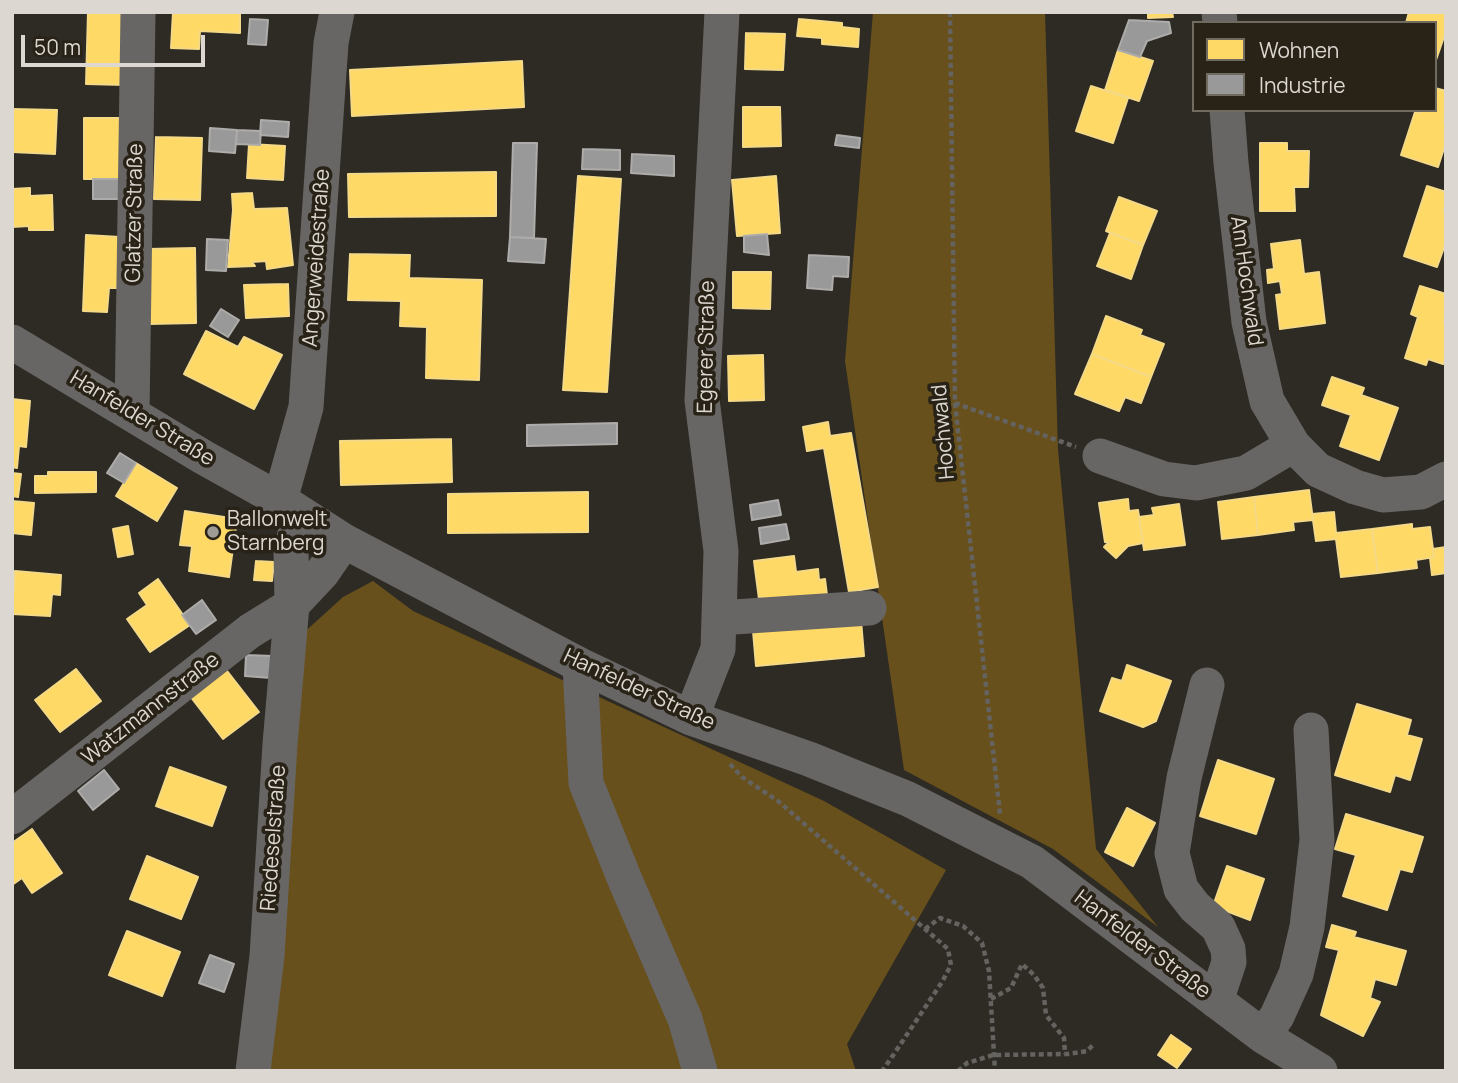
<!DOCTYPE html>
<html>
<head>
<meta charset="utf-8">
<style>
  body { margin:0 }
  #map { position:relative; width:1458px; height:1083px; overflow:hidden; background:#2e2b25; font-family:Manrope,sans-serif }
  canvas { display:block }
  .frame { position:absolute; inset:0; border:14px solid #dcd8d1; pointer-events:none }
  .legend { position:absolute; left:1192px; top:21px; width:245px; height:91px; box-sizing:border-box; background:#282217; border:2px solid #706b61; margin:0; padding:9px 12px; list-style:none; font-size:21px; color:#dcd8d1 }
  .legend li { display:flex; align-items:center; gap:14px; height:35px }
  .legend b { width:35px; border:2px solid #706b61 }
  .scale { position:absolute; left:21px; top:35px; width:184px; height:32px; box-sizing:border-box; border:4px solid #dcd8d1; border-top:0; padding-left:9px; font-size:21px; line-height:24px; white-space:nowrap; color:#dcd8d1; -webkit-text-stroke:5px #282217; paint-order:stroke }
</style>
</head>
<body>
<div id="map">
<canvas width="1458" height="1083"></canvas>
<div class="frame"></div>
<ul class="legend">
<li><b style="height:19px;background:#ffd966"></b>Wohnen</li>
<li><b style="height:19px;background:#999"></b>Industrie</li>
</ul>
<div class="scale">50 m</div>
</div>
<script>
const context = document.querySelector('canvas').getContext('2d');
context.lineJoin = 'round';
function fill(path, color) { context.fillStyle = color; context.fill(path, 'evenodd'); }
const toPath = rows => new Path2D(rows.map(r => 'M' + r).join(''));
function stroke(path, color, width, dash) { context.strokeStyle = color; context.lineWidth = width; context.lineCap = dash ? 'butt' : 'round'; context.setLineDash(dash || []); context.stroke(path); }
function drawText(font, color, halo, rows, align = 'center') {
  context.font = font + ' Manrope,sans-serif'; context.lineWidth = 7; context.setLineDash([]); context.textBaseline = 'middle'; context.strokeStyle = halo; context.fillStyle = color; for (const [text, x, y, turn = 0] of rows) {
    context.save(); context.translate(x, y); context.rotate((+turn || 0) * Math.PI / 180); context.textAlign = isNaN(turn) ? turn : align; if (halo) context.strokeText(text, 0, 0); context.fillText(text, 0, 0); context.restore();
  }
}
fill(toPath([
  [873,12,1045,12,1058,450,1096,849,1158,927,1053,849,904,770,845,361],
  [373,581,413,611,824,801,946,870,847,1044,856,1071,249,1071,288,647,343,597]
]), '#67501b');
const homes = toPath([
  [88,12,128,12,125,85,86,84,88,12],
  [173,12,240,12,240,33,200,31,199,49,171,48,173,12],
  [1148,12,1172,12,1173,17,1148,18,1148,12],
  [1409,12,1446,12,1446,31,1436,60,1435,23,1406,23,1409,12],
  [799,19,842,23,842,27,859,29,858,47,822,44,822,38,797,36,799,19],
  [746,33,785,34,783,70,745,69,746,33],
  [1118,50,1153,61,1139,101,1105,90,1118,50],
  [522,61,524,107,352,116,350,70,522,61],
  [1091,86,1128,98,1113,143,1076,131,1091,86],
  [1435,88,1446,91,1446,115,1444,121,1446,122,1446,142,1438,167,1401,155,1415,112,1420,113,1420,110,1435,110,1435,88],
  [743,107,780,107,781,146,743,147,743,107],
  [12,109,57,110,55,154,12,152,12,109],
  [84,118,122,118,122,179,84,179,84,118],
  [156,137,202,138,200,200,154,199,156,137],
  [1260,143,1287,143,1287,151,1309,151,1308,187,1294,187,1295,211,1260,211,1260,143],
  [249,144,285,146,283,180,247,178,249,144],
  [496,172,496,216,349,217,348,174,496,172],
  [578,176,621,179,607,392,563,390,578,176],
  [776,176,780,233,737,236,732,180,776,176],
  [1427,186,1446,192,1446,204,1443,211,1446,212,1446,242,1437,267,1404,256,1427,186],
  [30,188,30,196,52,195,53,230,29,230,29,226,12,227,12,189,30,188],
  [252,193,254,209,287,208,293,265,267,269,266,261,252,262,255,266,228,267,233,210,232,194,252,193],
  [1119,197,1157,211,1143,245,1106,231,1119,197],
  [1110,233,1143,245,1131,279,1097,266,1110,233],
  [86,235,120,237,117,288,109,288,107,312,83,311,86,235],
  [1300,240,1304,274,1319,272,1325,323,1280,329,1276,295,1282,294,1280,281,1268,283,1267,270,1274,269,1271,244,1300,240],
  [195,248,196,323,149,324,148,249,195,248],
  [350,254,410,255,409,278,482,280,479,380,426,378,427,327,400,326,401,301,348,300,350,254],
  [733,272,771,272,770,309,733,308,733,272],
  [288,284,289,316,246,318,244,285,288,284],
  [1420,286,1446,294,1446,316,1444,322,1446,323,1446,357,1443,364,1428,359,1426,365,1405,358,1418,317,1411,314,1420,286],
  [1106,316,1142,330,1140,335,1164,344,1151,377,1092,354,1106,316],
  [206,331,238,347,244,337,282,355,254,409,184,374,206,331],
  [1092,354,1151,377,1141,403,1125,397,1119,411,1075,394,1092,354],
  [763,355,764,400,729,401,728,356,763,355],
  [1332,377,1364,388,1361,395,1398,408,1379,460,1340,446,1351,415,1322,405,1332,377],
  [12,399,30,401,26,447,19,446,17,468,12,467,12,399],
  [828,422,830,436,851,433,878,587,849,592,824,448,807,451,803,427,828,422],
  [451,439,452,482,341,485,340,441,451,439],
  [136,463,177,488,157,521,116,496,136,463],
  [48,472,96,472,96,492,35,493,35,476,48,476,48,472],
  [12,473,21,474,18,497,12,496,12,473],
  [1309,490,1313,520,1293,522,1294,530,1258,535,1254,497,1309,490],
  [588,492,588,532,448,533,448,494,588,492],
  [1254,497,1258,535,1222,539,1218,502,1254,497],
  [1128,499,1129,511,1138,510,1143,543,1128,546,1116,558,1104,547,1109,542,1105,542,1099,503,1128,499],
  [12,501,34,503,31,535,12,533,12,501],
  [1179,504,1185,545,1144,550,1139,517,1154,515,1152,508,1179,504],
  [185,511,237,519,229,577,189,571,192,546,180,545,185,511],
  [1334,512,1336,533,1372,529,1378,573,1341,577,1336,539,1316,541,1313,520,1312,514,1334,512],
  [1412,524,1412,529,1430,527,1434,557,1416,560,1417,568,1378,573,1372,529,1412,524],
  [128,526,133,554,118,557,113,529,128,526],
  [1446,547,1446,573,1432,575,1430,558,1434,557,1433,549,1446,547],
  [794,556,796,572,818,569,819,580,825,579,827,595,765,610,763,597,759,599,754,561,794,556],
  [256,561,274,562,272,581,254,580,256,561],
  [15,571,61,575,60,595,52,594,50,616,12,614,15,571],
  [158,579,190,625,150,652,127,619,147,605,139,593,158,579],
  [861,620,864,656,756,666,753,631,861,620],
  [1127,665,1171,681,1156,721,1143,727,1100,711,1112,678,1122,681,1127,665],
  [224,667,259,712,223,739,190,696,224,667],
  [76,669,101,701,60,732,35,700,76,669],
  [1357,704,1411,720,1407,735,1422,739,1410,780,1395,775,1390,792,1335,775,1357,704],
  [1218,760,1274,779,1256,834,1200,816,1218,760],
  [170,767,226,787,212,826,156,806,170,767],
  [1127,808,1155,823,1133,866,1105,852,1127,808],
  [1346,814,1423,837,1412,872,1400,869,1387,910,1343,896,1356,855,1335,849,1346,814],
  [32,829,62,873,32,893,22,878,12,885,12,843,32,829],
  [147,856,198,877,181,919,130,899,147,856],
  [1227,866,1264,879,1250,920,1213,906,1227,866],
  [1332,925,1356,932,1354,937,1406,951,1396,985,1375,979,1370,998,1380,1002,1363,1036,1321,1015,1339,950,1326,947,1332,925],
  [127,931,180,952,162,996,109,975,127,931],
  [1171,1035,1191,1049,1177,1068,1158,1055,1171,1035]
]);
fill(homes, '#ffd966');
stroke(homes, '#f4d986', 2);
const industry = toPath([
  [250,19,268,20,266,45,248,44,250,19],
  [1129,20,1169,22,1171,33,1147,41,1140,57,1118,50,1129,20],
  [261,120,289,122,288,137,260,135,261,120],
  [210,128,237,130,235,153,209,151,210,128],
  [237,130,261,131,260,145,236,144,237,130],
  [837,135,860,138,859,148,835,145,837,135],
  [513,143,537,143,534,238,510,237,513,143],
  [583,149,620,150,620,170,582,169,583,149],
  [632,154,674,156,674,176,631,173,632,154],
  [93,179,119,179,119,199,93,199,93,179],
  [767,234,769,255,744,252,744,236,767,234],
  [510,237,546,239,544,263,508,261,510,237],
  [207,239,228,240,226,271,206,270,207,239],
  [809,255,849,257,848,277,833,276,832,290,807,288,809,255],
  [221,309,239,320,228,337,210,326,221,309],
  [617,423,617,444,527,446,527,425,617,423],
  [120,453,136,463,124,483,107,473,120,453],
  [778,500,781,515,752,520,750,505,778,500],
  [786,524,789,539,761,544,759,528,786,524],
  [202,600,216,620,196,634,182,615,202,600],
  [246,655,273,656,271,678,245,676,246,655],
  [104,770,119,789,93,810,78,791,104,770],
  [210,955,234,964,224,992,199,983,210,955]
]);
fill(industry, '#999');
stroke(industry, '#adacaa', 2);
stroke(toPath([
  [950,12,955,403,1000,814],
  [955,403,1076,447],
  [730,764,742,777,778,801,948,949,951,965,942,982,894,1054,882,1071],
  [925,929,940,918,963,926,982,943,989,971,995,1071],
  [991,999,1011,988,1022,964,1034,975,1043,988,1046,1015,1064,1038,1065,1054],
  [958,1071,967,1063,993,1055,1068,1054,1087,1051,1094,1044]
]), '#646360', 4.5, [5, 3.5]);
stroke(toPath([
  [1219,12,1220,23],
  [1227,110,1231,163,1249,322,1267,401,1293,445,1318,470,1355,487,1383,495,1421,492,1446,479],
  [12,342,203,457,280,500,344,541,580,665,691,718,809,759,908,799,1032,862,1263,1036,1320,1071],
  [132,414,138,12],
  [1100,456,1164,479,1196,483,1246,473,1293,445],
  [280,500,306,407,331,43,337,12],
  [719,618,869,608],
  [580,665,586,783,625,880,685,1019,700,1071],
  [1207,685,1184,778,1172,853,1181,889,1195,907,1218,927,1228,949,1229,962,1216,1001],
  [691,718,718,649,721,551,702,400,722,12],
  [12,817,250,631,292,605,322,573,344,541],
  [1263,1036,1277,1016,1296,974,1307,927,1317,840,1311,730],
  [253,1071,267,956,280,744,292,605,291,551,300,513]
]), '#686664', 35);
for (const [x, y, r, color] of [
  [213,532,7,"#9f9b95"]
]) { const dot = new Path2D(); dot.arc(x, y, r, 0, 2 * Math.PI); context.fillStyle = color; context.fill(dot); stroke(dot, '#282217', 2.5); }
drawText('21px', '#dcd8d1', '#282217', [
  ["Glatzer Straße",135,213,-89],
  ["Angerweidestraße",317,258,-86],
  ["Am Hochwald",1246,281,82],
  ["Egerer Straße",707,347,-89],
  ["Hanfelder Straße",142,419,31],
  ["Hochwald",944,432,-95],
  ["Hanfelder Straße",639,690,25],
  ["Watzmannstraße",151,709,-38],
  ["Riedeselstraße",274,838,-86],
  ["Hanfelder Straße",1142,945,37]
]);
drawText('21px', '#dcd8d1', '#282217', [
  ["Ballonwelt",227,520],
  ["Starnberg",227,544]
], 'left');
</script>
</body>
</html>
